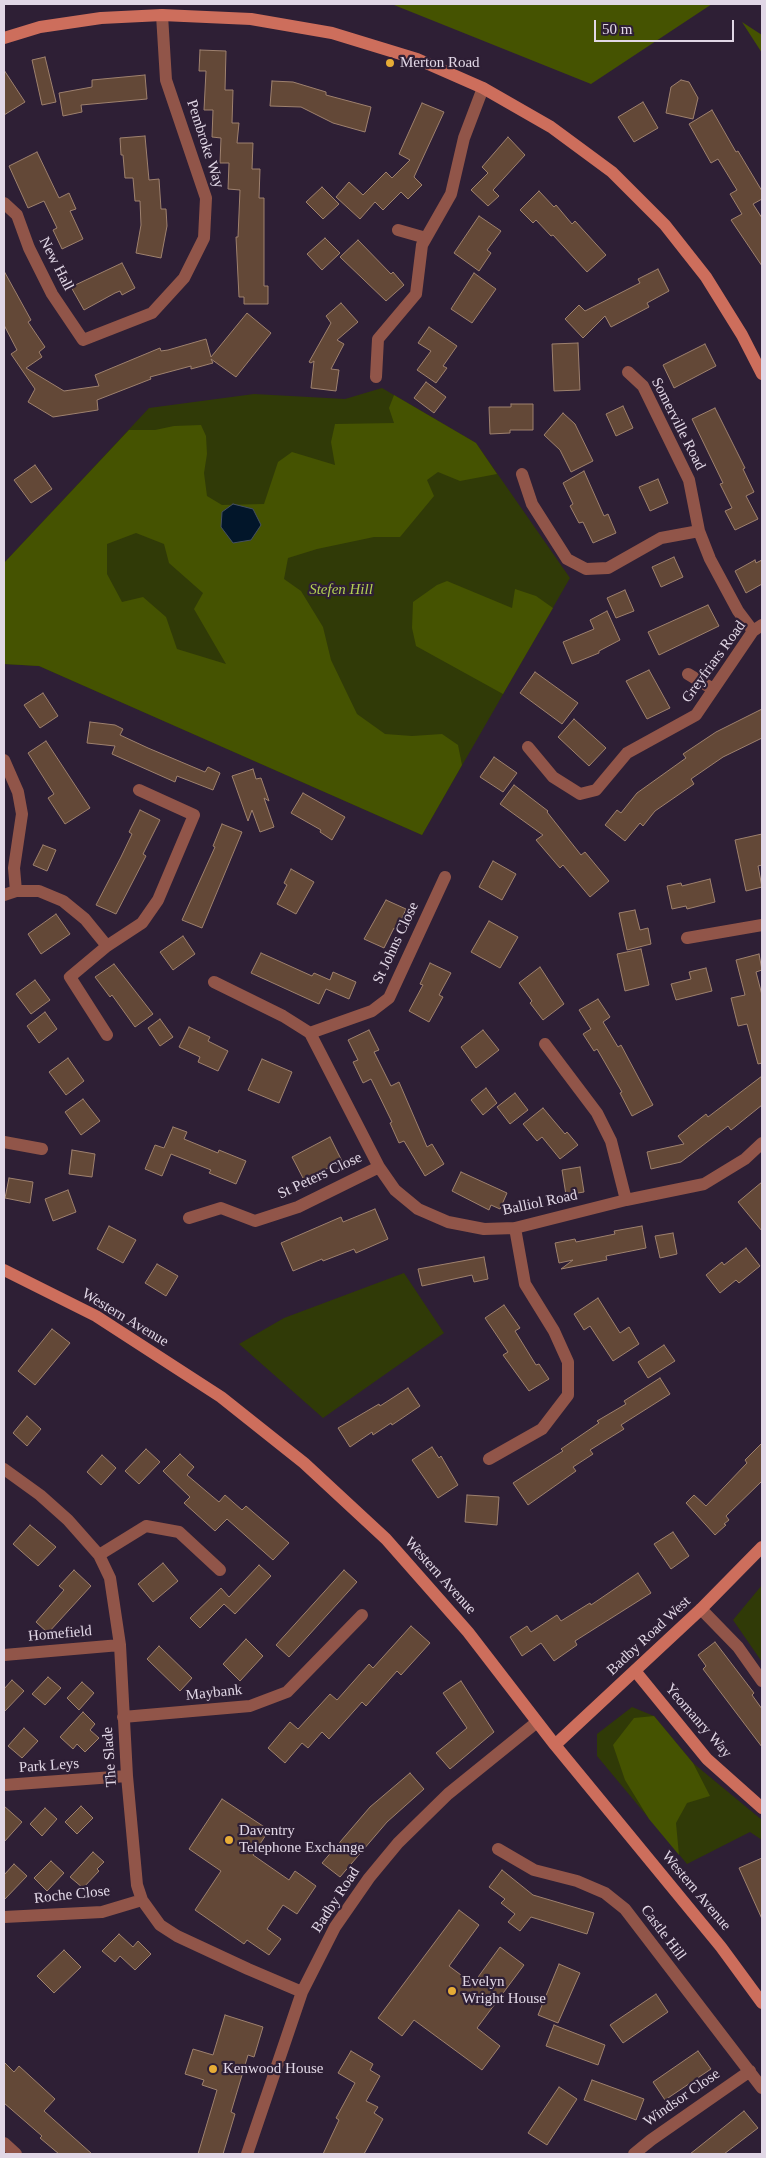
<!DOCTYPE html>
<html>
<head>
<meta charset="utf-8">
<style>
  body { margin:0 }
  #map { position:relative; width:766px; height:2158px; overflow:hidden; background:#2e1f35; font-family:Georgia,serif }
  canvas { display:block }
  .frame { position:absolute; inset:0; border:5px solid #e1d7e6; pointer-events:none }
  .scale { position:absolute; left:594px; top:20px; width:140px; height:22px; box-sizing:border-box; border:2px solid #e1d7e6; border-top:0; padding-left:6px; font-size:15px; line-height:18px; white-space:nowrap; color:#e1d7e6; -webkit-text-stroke:4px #2e1f35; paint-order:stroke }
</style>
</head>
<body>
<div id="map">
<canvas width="766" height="2158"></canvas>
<div class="frame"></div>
<div class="scale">50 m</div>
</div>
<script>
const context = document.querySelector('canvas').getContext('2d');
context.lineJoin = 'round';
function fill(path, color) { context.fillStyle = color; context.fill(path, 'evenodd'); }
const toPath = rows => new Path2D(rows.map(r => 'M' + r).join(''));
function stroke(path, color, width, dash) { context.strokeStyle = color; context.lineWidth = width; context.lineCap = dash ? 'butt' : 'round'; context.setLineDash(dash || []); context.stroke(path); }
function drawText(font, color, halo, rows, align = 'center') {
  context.font = font + ' Georgia,serif'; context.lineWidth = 4.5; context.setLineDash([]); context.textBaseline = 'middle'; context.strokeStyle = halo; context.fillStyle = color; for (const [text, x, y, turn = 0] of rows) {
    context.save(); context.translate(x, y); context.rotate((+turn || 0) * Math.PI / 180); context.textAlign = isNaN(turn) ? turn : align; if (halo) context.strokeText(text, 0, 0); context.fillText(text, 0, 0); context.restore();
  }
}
fill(toPath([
  [382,388,476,443,570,578,422,835,39,666,4,664,4,563,149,408,254,394,345,399],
  [404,1273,444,1333,323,1418,239,1344,284,1318],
  [762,1585,762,1662,733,1620],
  [632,1707,654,1716,693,1763,762,1820,762,1840,750,1832,687,1864,597,1756,597,1734]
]), '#303a07');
fill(toPath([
  [387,4,712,4,591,84,394,5],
  [742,22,762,35,762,53],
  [394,395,476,443,497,474,460,481,438,472,427,480,434,496,400,537,374,537,317,549,288,558,284,579,301,591,323,627,331,660,357,714,385,734,412,736,442,734,458,745,462,765,422,835,39,666,4,664,4,563,129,430,155,430,174,426,201,425,206,436,207,454,204,473,207,496,222,505,264,504,278,462,292,452,335,465,331,442,335,424,394,423,389,408],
  [136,533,164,544,169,563,203,593,194,609,226,664,177,649,166,617,143,597,122,602,107,574,107,544],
  [447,581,512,608,515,589,536,596,553,608,503,694,416,646,412,628,413,602,437,585],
  [654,1716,693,1763,710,1796,687,1803,676,1823,679,1855,649,1819,625,1780,613,1745,634,1718]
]), '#455301');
const water = toPath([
  [233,504,253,509,261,525,251,540,233,543,221,527,222,512,233,504]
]);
fill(water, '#02162a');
stroke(water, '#455062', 1);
const building = toPath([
  [200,50,226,51,225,90,233,90,232,123,239,123,237,143,253,143,252,169,260,169,259,198,264,198,264,286,268,286,268,304,244,304,244,297,239,297,236,237,238,237,240,190,228,189,229,163,220,163,221,138,212,137,213,110,204,110,206,71,199,71,200,50],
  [45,57,56,102,42,105,32,60,45,57],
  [4,70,25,102,4,115,4,70],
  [145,75,147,99,81,105,82,112,63,116,59,93,92,87,92,80,145,75],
  [681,80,689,82,698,98,693,119,666,113,671,87,681,80],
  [272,81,293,82,326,92,326,95,371,107,365,132,333,123,301,107,270,106,272,81],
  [643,102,658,128,634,142,618,117,643,102],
  [422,103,444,112,414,177,422,185,408,199,401,192,383,210,375,202,360,219,336,197,349,182,363,195,386,172,392,178,410,160,399,154,422,103],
  [712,110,736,152,738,151,762,191,762,199,753,204,762,218,762,266,731,220,742,214,730,194,737,190,718,159,711,163,689,124,712,110],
  [145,136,149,180,159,179,161,209,166,209,167,226,161,258,136,253,141,225,140,201,135,201,133,178,125,178,123,155,121,155,120,138,145,136],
  [508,137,525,155,493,190,499,196,488,206,471,190,488,173,482,167,508,137],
  [37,152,59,198,69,193,76,209,70,211,83,239,62,249,53,230,57,228,44,201,28,208,9,166,37,152],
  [322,187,339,204,323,219,306,202,322,187],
  [539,191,554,207,556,205,572,224,575,221,606,255,587,272,553,235,551,236,536,220,533,223,520,210,539,191],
  [479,216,501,231,487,250,491,253,479,271,454,253,479,216],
  [325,238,340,253,322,270,307,254,325,238],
  [358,240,391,274,393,272,404,285,386,301,340,257,358,240],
  [122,263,135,288,122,295,120,291,115,293,84,310,71,287,122,263],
  [658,269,669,291,647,303,649,307,611,327,605,316,583,338,565,319,579,305,585,311,640,283,638,279,658,269],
  [4,271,31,320,28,322,45,347,39,352,42,357,26,368,64,391,99,386,95,375,160,348,161,351,168,350,206,339,211,357,247,313,271,333,236,377,211,359,213,363,191,369,191,366,150,377,151,379,97,400,98,410,53,417,28,402,35,389,11,354,17,350,4,325,4,271],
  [474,273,496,289,472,323,451,309,474,273],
  [341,303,358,322,337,340,344,344,331,369,339,370,336,391,311,388,314,361,311,363,309,362,331,323,326,316,341,303],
  [429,327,457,346,443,366,447,368,436,383,417,370,431,351,418,343,429,327],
  [578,343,580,390,554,391,552,344,578,343],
  [705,344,716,366,674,388,663,365,705,344],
  [426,382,446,397,434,413,414,398,426,382],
  [511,404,533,404,533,430,510,430,510,433,490,434,489,407,511,407,511,404],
  [623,406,633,428,616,436,606,414,623,406],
  [715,408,745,468,743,469,754,492,746,496,758,519,735,530,725,511,732,508,720,484,723,483,692,419,715,408],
  [563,413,575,424,593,461,571,472,560,450,544,435,563,413],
  [35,465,52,489,31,503,14,480,35,465],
  [584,471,604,516,608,514,616,533,593,543,583,522,579,523,570,506,573,504,563,483,584,471],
  [658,479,668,503,650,511,639,487,658,479],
  [674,557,683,577,661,587,652,567,674,557],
  [755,560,756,563,762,560,762,584,746,593,735,571,755,560],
  [625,590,634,611,616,618,607,598,625,590],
  [708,605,719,626,659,655,648,632,708,605],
  [607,611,620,640,599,651,599,653,572,664,563,642,594,629,590,620,607,611],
  [649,670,670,708,647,719,626,681,649,670],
  [535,672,578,703,562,724,520,693,535,672],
  [43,693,58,716,40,728,24,705,43,693],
  [762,709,762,738,723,757,691,779,694,784,655,811,643,826,640,823,625,841,605,825,617,810,621,813,637,793,686,758,683,754,716,732,762,709],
  [574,719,606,748,589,766,558,737,574,719],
  [90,722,115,725,123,729,120,735,148,748,205,772,208,767,220,773,213,790,177,776,175,782,112,754,115,746,87,743,90,722],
  [46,741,90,808,65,824,48,798,54,794,28,753,46,741],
  [494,757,517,773,503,792,480,777,494,757],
  [253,769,256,779,261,778,269,801,264,798,274,827,260,832,252,810,248,821,232,776,253,769],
  [514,785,548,811,547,812,581,855,585,852,609,881,590,897,563,865,560,868,536,840,543,835,500,804,514,785],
  [303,793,345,817,332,840,320,832,321,830,291,813,303,793],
  [140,810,160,820,143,854,146,856,116,914,96,905,121,857,132,834,129,832,140,810],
  [222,824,242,832,202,928,182,920,215,847,213,846,222,824],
  [762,834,762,865,758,866,762,887,746,891,735,840,762,834],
  [43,845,56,850,47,871,33,865,43,845],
  [493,861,516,874,502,900,479,887,493,861],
  [291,869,314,882,296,914,277,904,287,885,284,883,291,869],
  [710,879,715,902,687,909,686,906,672,909,667,886,681,883,682,886,710,879],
  [386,900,406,909,397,930,394,928,384,948,364,939,386,900],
  [635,910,640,930,648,928,651,944,627,950,619,913,635,910],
  [56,914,70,934,41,954,28,934,56,914],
  [489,921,518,937,500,968,471,952,489,921],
  [183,936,195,954,173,970,160,952,183,936],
  [641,949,649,985,625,991,617,954,641,949],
  [261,953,312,976,314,973,330,980,333,972,356,982,349,999,326,989,319,1004,251,973,261,953],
  [759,954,762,970,756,972,762,995,762,1063,758,1064,747,1024,738,1026,731,998,745,995,736,960,759,954],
  [430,963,451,973,439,995,443,997,429,1022,409,1011,423,985,420,984,430,963],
  [114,964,153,1014,135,1027,112,995,110,997,95,977,114,964],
  [540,967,564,1004,543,1020,530,1003,532,1001,519,983,540,967],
  [706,968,712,991,676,1000,671,984,691,979,689,972,706,968],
  [35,980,50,1000,31,1014,16,994,35,980],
  [598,999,610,1017,603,1022,618,1047,621,1045,653,1105,632,1116,620,1093,622,1092,597,1049,594,1051,583,1034,591,1029,579,1010,598,999],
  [45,1012,57,1029,39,1043,27,1026,45,1012],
  [160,1019,173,1037,160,1046,148,1028,160,1019],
  [189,1027,210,1037,208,1041,228,1051,218,1071,198,1062,200,1057,179,1047,189,1027],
  [369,1030,379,1050,374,1052,391,1086,399,1082,427,1147,432,1144,444,1164,425,1176,404,1141,399,1143,390,1123,392,1122,371,1079,363,1083,353,1062,358,1060,348,1040,369,1030],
  [483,1030,499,1050,476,1068,461,1047,483,1030],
  [68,1058,84,1081,66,1095,49,1072,68,1058],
  [262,1059,292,1072,279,1103,248,1090,262,1059],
  [762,1076,762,1105,731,1130,728,1126,681,1162,651,1169,647,1152,684,1144,678,1136,706,1114,708,1117,762,1076],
  [486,1088,497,1103,483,1115,471,1100,486,1088],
  [515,1093,528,1110,510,1124,497,1107,515,1093],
  [83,1099,100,1121,81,1135,65,1112,83,1099],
  [543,1108,565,1134,567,1132,578,1145,560,1159,542,1137,537,1141,523,1124,543,1108],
  [173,1127,187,1132,184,1139,218,1153,219,1150,246,1161,236,1184,209,1173,211,1170,171,1154,162,1176,145,1169,155,1145,164,1148,173,1127],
  [330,1137,342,1161,304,1180,292,1157,330,1137],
  [72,1150,95,1154,92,1177,69,1174,72,1150],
  [580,1167,584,1192,566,1195,562,1170,580,1167],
  [461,1172,507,1193,500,1209,491,1205,489,1210,452,1191,461,1172],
  [9,1178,33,1182,30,1203,5,1198,9,1178],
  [762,1182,762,1231,738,1202,762,1182],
  [68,1190,76,1212,53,1221,45,1199,68,1190],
  [375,1209,388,1239,356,1253,354,1249,323,1261,322,1259,293,1271,281,1243,341,1217,343,1222,375,1209],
  [109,1226,136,1240,123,1263,97,1249,109,1226],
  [642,1226,646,1248,606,1256,607,1260,561,1269,573,1260,559,1263,555,1243,575,1239,576,1242,615,1234,614,1231,642,1226],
  [673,1233,677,1254,660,1258,655,1236,673,1233],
  [746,1248,760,1266,739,1283,736,1280,720,1293,706,1275,722,1262,724,1265,746,1248],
  [484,1257,488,1279,474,1282,472,1275,422,1286,418,1269,484,1257],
  [157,1264,178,1276,166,1296,145,1283,157,1264],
  [598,1298,620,1333,629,1327,639,1344,613,1361,590,1326,584,1330,574,1314,598,1298],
  [504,1305,520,1328,515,1331,536,1365,539,1364,549,1379,529,1391,503,1355,508,1352,485,1318,504,1305],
  [52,1329,70,1343,35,1385,18,1371,52,1329],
  [664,1345,675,1361,648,1378,638,1362,664,1345],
  [660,1378,670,1394,621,1425,624,1429,590,1450,593,1454,573,1467,576,1471,528,1505,513,1483,563,1451,561,1449,599,1423,597,1421,626,1404,624,1401,660,1378],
  [408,1388,420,1406,392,1425,391,1423,373,1435,372,1432,350,1447,338,1428,379,1404,380,1406,408,1388],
  [27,1416,41,1429,27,1446,13,1433,27,1416],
  [762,1443,762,1481,726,1516,729,1520,724,1524,726,1525,715,1535,686,1503,694,1495,706,1506,747,1463,745,1460,762,1443],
  [432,1447,439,1458,441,1456,458,1485,438,1498,412,1460,432,1447],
  [146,1449,160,1462,139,1484,125,1471,146,1449],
  [180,1454,194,1467,187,1475,219,1502,225,1495,242,1510,246,1506,289,1543,273,1560,227,1519,215,1531,184,1503,190,1497,163,1471,180,1454],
  [102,1455,116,1468,101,1485,87,1472,102,1455],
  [467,1495,499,1497,497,1525,465,1522,467,1495],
  [30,1525,56,1547,38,1566,13,1544,30,1525],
  [673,1532,689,1556,671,1569,654,1544,673,1532],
  [163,1563,178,1581,153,1602,138,1584,163,1563],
  [259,1565,271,1576,235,1614,224,1604,200,1628,190,1618,221,1588,229,1597,259,1565],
  [74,1570,91,1586,48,1633,36,1622,64,1590,59,1586,74,1570],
  [344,1570,357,1582,289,1657,276,1645,344,1570],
  [638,1573,651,1593,575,1641,577,1645,554,1661,541,1643,522,1656,510,1637,527,1626,531,1632,557,1615,561,1621,590,1603,591,1605,638,1573],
  [411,1626,430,1643,401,1675,397,1671,366,1706,362,1702,329,1739,322,1732,308,1748,302,1743,285,1763,268,1748,290,1722,298,1729,330,1694,337,1700,369,1664,373,1668,411,1626],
  [246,1639,263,1656,240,1681,223,1664,246,1639],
  [715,1642,754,1693,752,1695,762,1709,762,1747,703,1669,706,1666,698,1655,715,1642],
  [159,1646,192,1678,180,1691,147,1659,159,1646],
  [48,1677,61,1688,45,1705,32,1694,48,1677],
  [12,1680,24,1691,4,1712,4,1689,12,1680],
  [461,1681,494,1732,450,1769,436,1753,467,1728,443,1693,461,1681],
  [82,1682,94,1693,79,1710,67,1698,82,1682],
  [83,1712,95,1724,90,1730,99,1738,85,1752,77,1744,73,1749,60,1737,83,1712],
  [24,1728,38,1741,22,1758,8,1746,24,1728],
  [410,1773,424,1789,387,1822,340,1877,322,1863,370,1807,410,1773],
  [222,1799,269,1830,253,1855,289,1880,295,1871,316,1886,297,1914,283,1905,267,1929,281,1939,269,1955,247,1940,244,1944,195,1910,221,1871,189,1849,222,1799],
  [4,1806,22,1822,4,1842,4,1806],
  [81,1806,93,1818,77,1834,65,1822,81,1806],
  [45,1808,57,1819,42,1836,30,1824,45,1808],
  [93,1852,104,1862,97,1869,99,1871,83,1888,70,1877,93,1852],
  [762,1858,762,1919,739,1868,762,1858],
  [51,1861,64,1873,47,1891,34,1878,51,1861],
  [14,1864,27,1876,4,1900,4,1875,14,1864],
  [502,1870,533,1895,594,1913,587,1934,531,1917,520,1931,508,1922,515,1914,501,1903,505,1899,489,1887,502,1870],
  [459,1910,479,1925,449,1966,473,1984,500,1947,524,1965,477,2028,500,2046,482,2070,414,2020,402,2036,378,2018,459,1910],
  [119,1934,133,1947,138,1941,151,1954,135,1970,120,1956,115,1962,102,1951,119,1934],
  [64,1950,81,1967,54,1993,37,1976,64,1950],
  [559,1964,580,1973,558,2023,538,2015,559,1964],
  [656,1994,668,2012,623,2043,610,2025,656,1994],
  [225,2015,263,2027,254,2057,248,2055,231,2112,235,2114,223,2154,198,2154,217,2090,202,2085,204,2080,185,2074,193,2049,213,2055,225,2015],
  [554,2025,605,2045,598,2065,546,2046,554,2025],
  [351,2051,373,2064,370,2070,380,2076,366,2101,378,2107,374,2113,383,2119,364,2154,323,2154,339,2120,336,2118,355,2083,338,2073,351,2051],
  [698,2051,711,2069,665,2100,653,2082,698,2051],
  [4,2062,14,2072,19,2066,55,2099,44,2111,92,2154,59,2154,40,2138,42,2136,4,2103,4,2062],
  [592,2080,644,2099,636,2120,584,2100,592,2080],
  [559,2087,577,2099,547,2145,528,2133,559,2087],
  [744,2111,758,2128,724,2154,690,2154,744,2111]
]);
fill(building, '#634837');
stroke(building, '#9e816e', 1);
stroke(toPath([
  [4,203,17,215,29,248,52,294,83,340,152,313,184,278,204,238,206,198,166,80,162,15],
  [398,230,426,238],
  [628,372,643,386,689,480,699,531,710,559,738,611,753,631],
  [376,377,378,339,416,294,422,245,451,194,464,138,483,88],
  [522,474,532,504,567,559,586,569,608,568,661,538,699,531],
  [688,674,713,689],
  [528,747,553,777,580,794,596,790,627,753,696,715,753,631,762,625],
  [4,760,18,792,22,814,14,868,16,891],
  [4,895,16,891,39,891,63,901,85,919,107,946],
  [687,938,762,925],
  [214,982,283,1016,310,1033,379,1167,395,1190,418,1209,448,1222,484,1229,515,1228,626,1200,704,1184,745,1159,762,1143],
  [310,1033,372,1011,389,998,445,877],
  [107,1035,70,977,107,946,142,923,158,900,194,815,139,790],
  [545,1044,597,1113,611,1141,626,1200],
  [4,1142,42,1149],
  [189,1218,221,1208,255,1221,298,1207,379,1167],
  [489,1459,542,1429,568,1395,568,1362,554,1331,525,1284,515,1228],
  [4,1469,40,1495,68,1520,99,1555,110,1578,120,1645,127,1776,137,1885,142,1900,160,1925,177,1936,248,1969,302,1992],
  [99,1555,146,1526,179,1532,220,1570],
  [701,1609,738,1647,762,1681],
  [4,1655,120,1645],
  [123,1717,250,1706,287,1692,362,1615],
  [4,1785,127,1776],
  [498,1849,534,1870,577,1881,605,1893,625,1909,762,2088],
  [4,1917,102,1912,142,1900],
  [4,2143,16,2154],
  [247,2154,302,1992,335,1927,369,1878,398,1843,448,1794,537,1722],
  [634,2154,651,2140,750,2071]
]), '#915549', 12);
stroke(toPath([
  [4,38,40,27,101,18,162,15,251,19,332,33,417,59,483,88,551,127,612,172,665,225,706,277,742,335,762,374],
  [4,1270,96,1316,221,1397,304,1463,386,1539,468,1632,555,1745,721,1947,762,2003],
  [636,1672,707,1759,762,1808],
  [555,1745,701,1609,762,1547]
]), '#cd6e5c', 12);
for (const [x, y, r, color] of [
  [390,63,5,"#e6ac36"],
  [229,1840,5,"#e6ac36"],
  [452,1991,5,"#e6ac36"],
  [213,2069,5,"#e6ac36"]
]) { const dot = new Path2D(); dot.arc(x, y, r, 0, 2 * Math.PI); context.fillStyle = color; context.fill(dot); stroke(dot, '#2e1f35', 2); }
drawText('15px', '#e1d7e6', '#2e1f35', [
  ["Merton Road",400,63],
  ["Daventry",239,1831],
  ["Telephone Exchange",239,1848],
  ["Evelyn",462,1982],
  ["Wright House",462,1999],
  ["Kenwood House",223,2069]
], 'left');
drawText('15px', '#e1d7e6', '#2e1f35', [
  ["Pembroke Way",205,144,72],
  ["New Hall",56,264,63],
  ["Somerville Road",678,424,63],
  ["Greyfriars Road",714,662,-54],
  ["St Johns Close",396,943,-65],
  ["St Peters Close",320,1176,-25],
  ["Balliol Road",540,1203,-12],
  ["Western Avenue",125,1318,31],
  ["Western Avenue",440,1576,48],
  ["Homefield",60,1634,-5],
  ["Badby Road West",649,1636,-43],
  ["Maybank",214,1693,-6],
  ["Yeomanry Way",698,1721,49],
  ["The Slade",110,1757,-94],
  ["Park Leys",49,1766,-4],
  ["Western Avenue",696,1891,50],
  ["Roche Close",72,1895,-6],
  ["Badby Road",336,1900,-57],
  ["Castle Hill",663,1933,53],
  ["Windsor Close",682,2098,-35]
]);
drawText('italic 15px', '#b3cf53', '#2e1f35', [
  ["Stefen Hill",341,590]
]);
</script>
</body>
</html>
